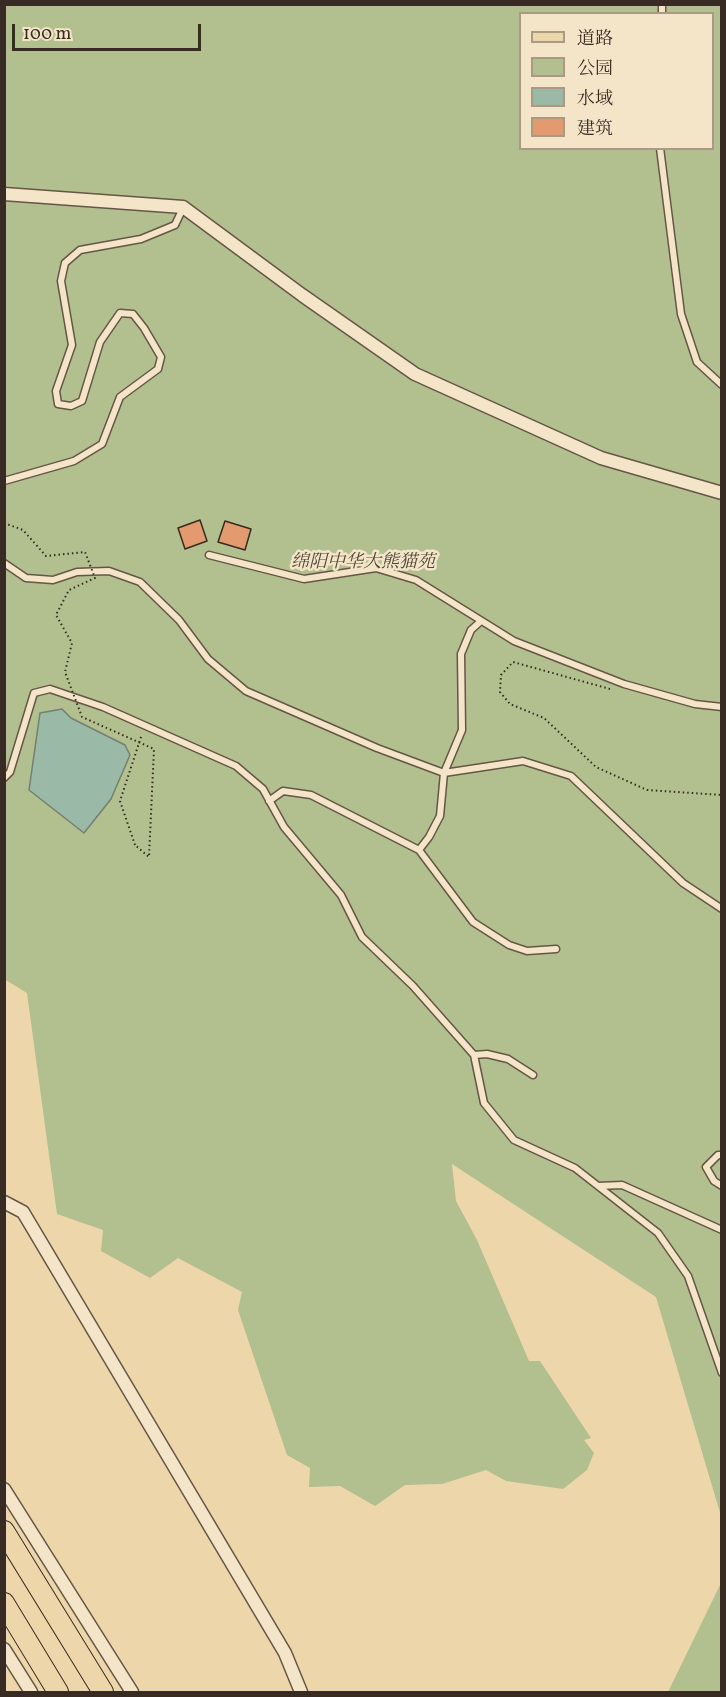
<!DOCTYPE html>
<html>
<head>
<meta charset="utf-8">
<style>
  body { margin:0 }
  #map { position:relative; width:726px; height:1697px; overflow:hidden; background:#eed6ab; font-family:Vollkorn,"Noto Serif SC",serif }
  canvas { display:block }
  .frame { position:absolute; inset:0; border:6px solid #382b24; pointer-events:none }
  .legend { position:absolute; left:519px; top:12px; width:195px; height:138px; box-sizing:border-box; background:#f4e4c8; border:2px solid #a99a86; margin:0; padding:8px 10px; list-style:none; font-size:18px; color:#382b24 }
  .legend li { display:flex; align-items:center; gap:12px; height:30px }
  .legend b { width:30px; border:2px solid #a99a86 }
  .scale { position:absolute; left:12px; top:24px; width:189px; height:27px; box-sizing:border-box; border:3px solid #382b24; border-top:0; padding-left:8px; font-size:18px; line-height:21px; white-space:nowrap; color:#382b24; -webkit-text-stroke:4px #f4e4c8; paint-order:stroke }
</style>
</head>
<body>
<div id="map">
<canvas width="726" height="1697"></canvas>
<div class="frame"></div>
<ul class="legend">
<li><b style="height:8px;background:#eed6ab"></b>道路</li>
<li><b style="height:16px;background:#b2bf8e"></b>公园</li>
<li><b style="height:16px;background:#9ab9a6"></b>水域</li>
<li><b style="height:16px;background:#e29a6e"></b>建筑</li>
</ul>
<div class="scale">100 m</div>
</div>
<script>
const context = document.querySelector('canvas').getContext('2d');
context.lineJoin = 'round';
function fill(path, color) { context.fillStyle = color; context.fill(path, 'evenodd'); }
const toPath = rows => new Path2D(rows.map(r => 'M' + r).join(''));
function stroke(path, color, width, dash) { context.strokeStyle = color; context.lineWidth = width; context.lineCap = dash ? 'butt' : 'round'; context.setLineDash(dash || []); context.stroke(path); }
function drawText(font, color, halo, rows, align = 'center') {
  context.font = font + ' Vollkorn,"Noto Serif SC",serif'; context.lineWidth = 5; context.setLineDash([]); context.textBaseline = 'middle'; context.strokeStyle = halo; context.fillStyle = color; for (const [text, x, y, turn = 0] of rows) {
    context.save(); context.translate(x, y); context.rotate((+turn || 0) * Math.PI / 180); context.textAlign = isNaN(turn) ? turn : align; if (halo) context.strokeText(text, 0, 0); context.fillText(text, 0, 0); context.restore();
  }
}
fill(toPath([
  [4,5,721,5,721,1516,656,1297,452,1164,456,1201,477,1240,529,1361,540,1361,591,1438,584,1440,594,1453,587,1470,563,1489,506,1481,486,1470,442,1484,405,1485,375,1506,340,1486,309,1487,310,1468,287,1455,238,1310,242,1292,178,1258,150,1278,101,1251,103,1230,57,1214,27,993,4,979],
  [520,14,712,14,712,148,520,148],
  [721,1583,721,1692,668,1692]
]), '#b2bf8e');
const water = toPath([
  [62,709,71,718,125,745,130,755,111,799,84,833,29,790,40,713,62,709]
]);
fill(water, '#9ab9a6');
stroke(water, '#738072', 1.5);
const building = toPath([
  [200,520,207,541,185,549,178,528,200,520],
  [225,521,251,529,245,550,218,542,225,521]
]);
fill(building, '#e29a6e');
stroke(building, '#382b24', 1.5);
const service = toPath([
  [662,14,662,4],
  [660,148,681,314,697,362,722,385],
  [4,481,74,461,102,444,120,397,158,369,161,357,144,328,133,314,120,313,100,342,82,401,71,406,58,404,56,391,72,345,61,281,65,263,80,250,141,239,175,225,183,208],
  [209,555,304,579,376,568,416,580,514,641,624,684,695,704,722,707],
  [4,563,26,578,53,580,77,572,109,571,140,582,179,620,208,659,246,691,377,748,444,773,523,761,571,776,683,883,722,909],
  [4,778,10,772,34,693,50,689,103,707,236,766,263,789,284,827,341,895,362,937,413,986,474,1055,484,1103,514,1140,575,1168,658,1233,688,1276,722,1373],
  [269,801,283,791,311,795,366,823,419,850,473,922,509,945,527,951,556,949],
  [419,850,429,837,440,816,444,773,462,730,461,654,471,630,481,621],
  [474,1055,487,1054,508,1059,533,1075],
  [722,1155,718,1155,706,1167,714,1181,722,1186],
  [598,1186,622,1185,722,1230]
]);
const minor = toPath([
  [4,194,183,207,302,295,415,374,601,458,722,493],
  [4,1202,23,1212,285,1653,301,1692],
  [4,1489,132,1692],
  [4,1649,31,1692]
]);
const primary = toPath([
  [4,1531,103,1692],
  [4,1603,58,1692]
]);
stroke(service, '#665646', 9);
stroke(minor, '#665646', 15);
stroke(primary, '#382b24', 22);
stroke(toPath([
  [610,689,513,662,501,675,500,692,510,704,544,718,596,767,647,790,722,795],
  [135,845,120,801,142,734]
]), '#382b24', 2, [1.5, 3]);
stroke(service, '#f4e4c8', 6);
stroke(minor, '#f4e4c8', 12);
stroke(primary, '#eed6ab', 20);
stroke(toPath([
  [4,523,23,530,46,556,85,552,95,578,69,590,56,615,72,643,65,672,82,717,154,749,149,857,135,845]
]), '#382b24', 2, [1.5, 3]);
drawText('italic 18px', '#504939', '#f4e4c8', [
  ["绵阳中华大熊猫苑",363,564]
]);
</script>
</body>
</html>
